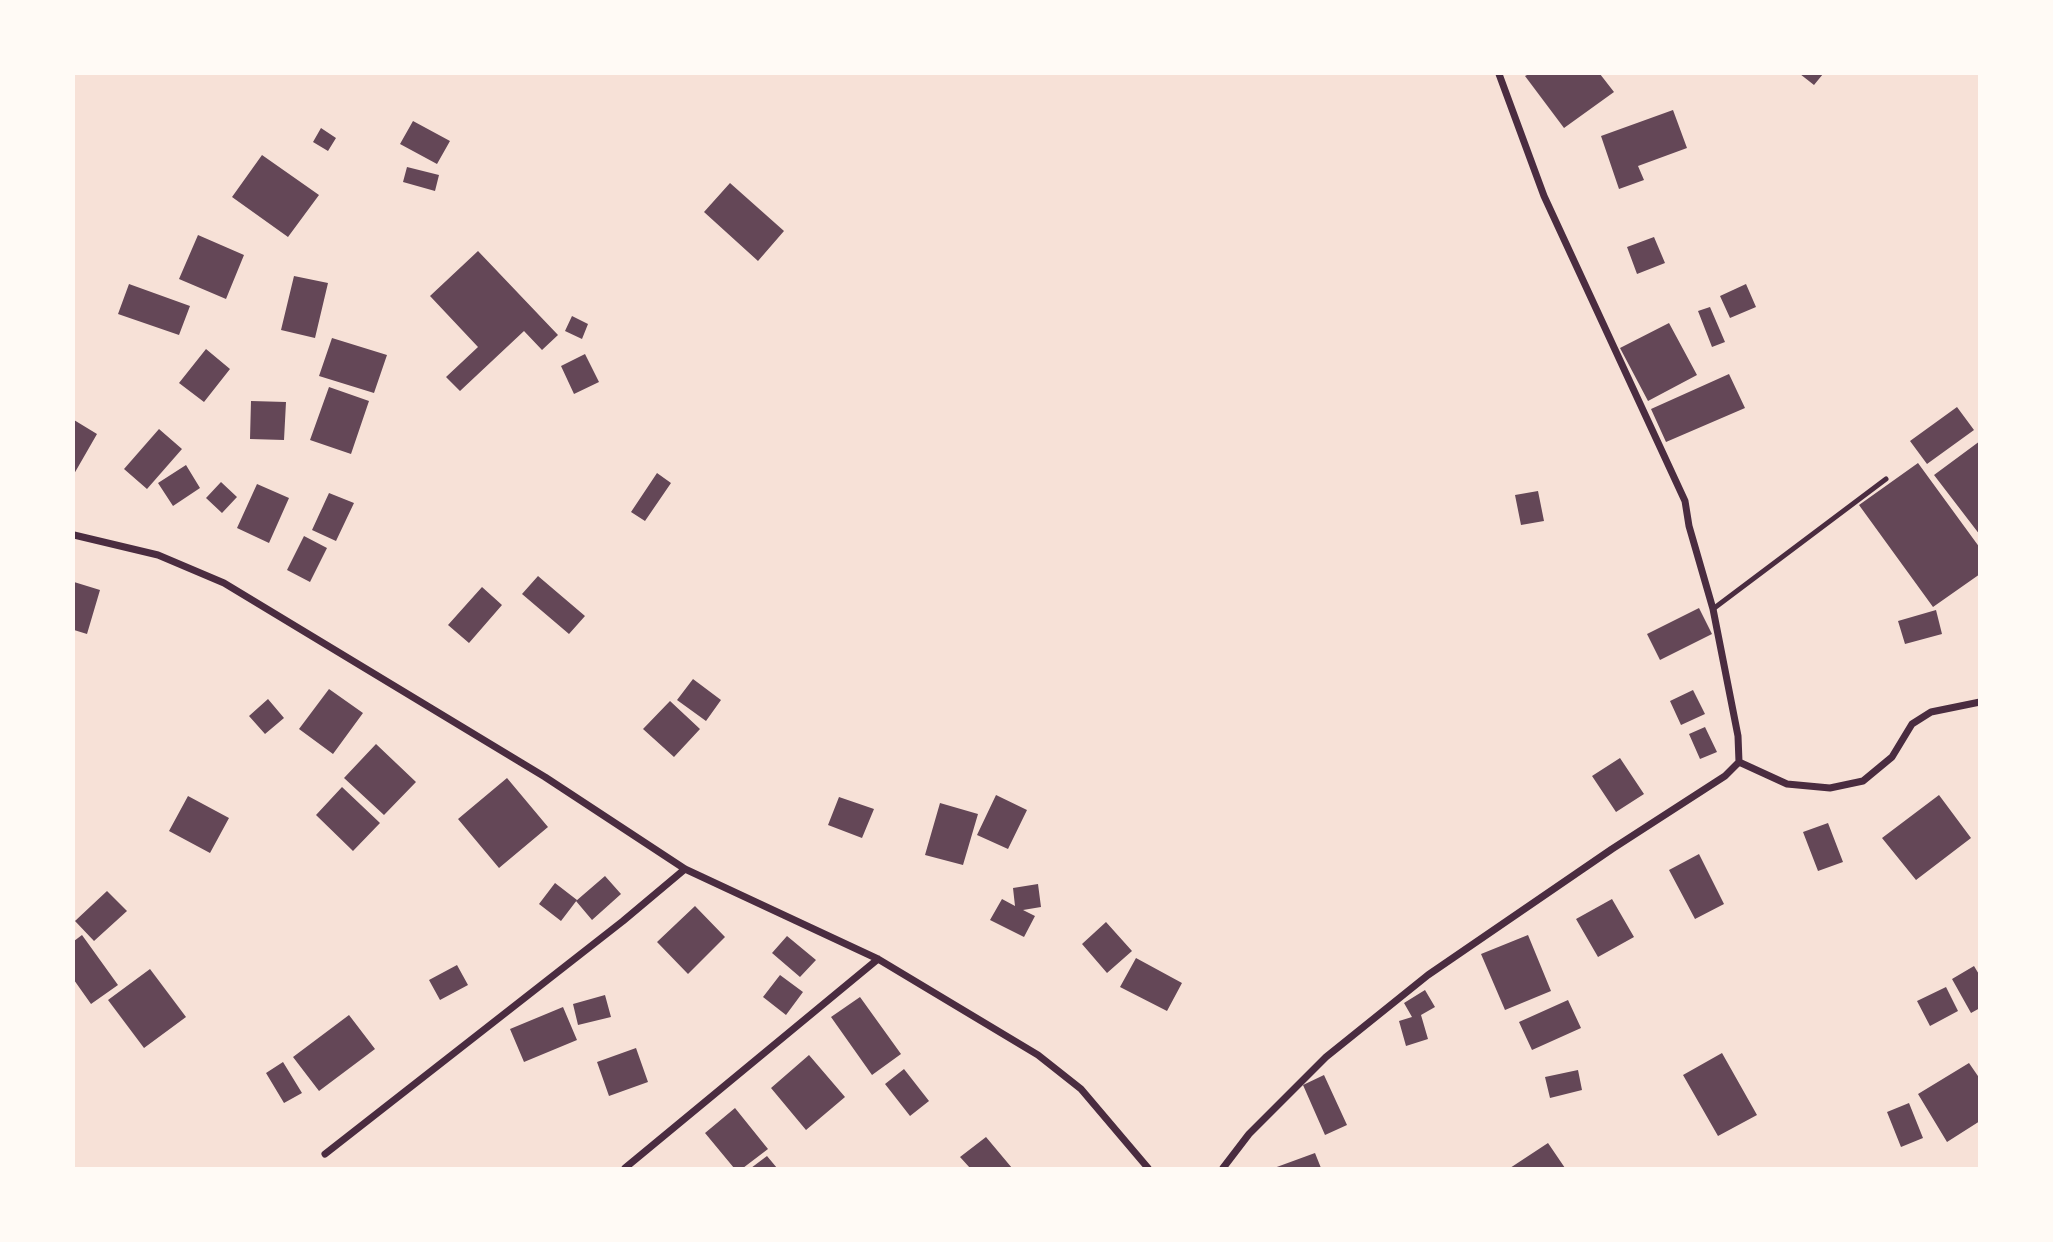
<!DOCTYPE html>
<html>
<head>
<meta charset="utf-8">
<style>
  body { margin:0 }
  #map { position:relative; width:2053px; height:1242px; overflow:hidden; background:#f7e1d7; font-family:Raleway,sans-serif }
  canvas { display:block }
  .frame { position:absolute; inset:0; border:75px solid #fffaf5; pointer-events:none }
</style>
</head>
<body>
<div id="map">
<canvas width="2053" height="1242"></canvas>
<div class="frame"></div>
</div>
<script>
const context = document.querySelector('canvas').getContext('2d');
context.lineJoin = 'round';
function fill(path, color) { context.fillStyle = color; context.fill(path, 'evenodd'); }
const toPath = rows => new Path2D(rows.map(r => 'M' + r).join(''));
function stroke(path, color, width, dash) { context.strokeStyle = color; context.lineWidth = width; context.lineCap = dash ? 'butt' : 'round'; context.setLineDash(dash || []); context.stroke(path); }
fill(toPath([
  [1529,74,1600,74,1614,92,1564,128,1525,76],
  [1800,74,1823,74,1814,85],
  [1673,110,1687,148,1638,166,1644,180,1619,189,1601,136],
  [413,121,450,141,437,164,400,144],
  [321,128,336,138,328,151,313,142],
  [262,155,319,195,288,237,232,197],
  [407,167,439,175,435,191,403,182],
  [730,183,784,231,758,261,704,212],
  [198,235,244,255,226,299,179,279],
  [1654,237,1665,263,1637,274,1627,247],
  [478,251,558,335,542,350,524,331,460,391,446,377,478,347,430,296],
  [294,276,328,283,315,338,281,330],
  [129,284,190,306,179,335,118,314],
  [1746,284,1756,307,1730,318,1720,296],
  [1710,307,1725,342,1712,347,1698,311],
  [572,316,588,324,582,339,565,331],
  [1669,323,1697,375,1648,401,1620,348],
  [332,338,387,355,374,393,319,376],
  [206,349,230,369,204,402,179,383],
  [585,354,599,382,574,394,561,366],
  [1729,374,1745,408,1666,442,1651,409],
  [329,387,369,401,351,454,310,440],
  [251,401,286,402,284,440,250,439],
  [1957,407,1974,430,1927,464,1910,441],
  [74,420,97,434,74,474],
  [159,429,182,449,147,489,124,469],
  [1980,441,1980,535,1934,475],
  [1918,463,1980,548,1980,574,1933,607,1859,505],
  [186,465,200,488,173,506,158,483],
  [657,473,671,483,645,521,631,512],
  [221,482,237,497,222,513,206,498],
  [257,484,289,498,269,543,237,528],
  [1538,491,1544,521,1521,525,1515,495],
  [329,493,354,503,336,541,312,530],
  [304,536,327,548,310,582,287,570],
  [538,576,585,616,569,634,522,594],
  [74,582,100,590,87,634,74,630],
  [482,587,502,605,469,643,448,625],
  [1699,608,1712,634,1660,660,1647,634],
  [1936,610,1942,634,1905,644,1898,621],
  [693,679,721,700,706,721,677,700],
  [329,689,363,713,333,754,299,729],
  [1693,690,1705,714,1681,725,1670,701],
  [268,699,284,718,265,734,249,716],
  [670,701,700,729,674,757,643,729],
  [1705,727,1717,752,1700,759,1689,734],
  [376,744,416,782,384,815,344,778],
  [1620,758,1644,794,1616,812,1592,776],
  [507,778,548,827,499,868,458,819],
  [342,787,380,823,353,851,316,815],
  [996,795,1027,810,1008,849,977,835],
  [1939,795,1971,838,1916,880,1882,838],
  [188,796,229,818,210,853,169,831],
  [839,797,874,809,862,838,828,825],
  [940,803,978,814,963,865,925,855],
  [1828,823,1843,862,1818,871,1803,832],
  [1699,854,1724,904,1695,919,1669,870],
  [605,876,621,894,592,920,576,901],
  [555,883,577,900,561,921,539,904],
  [1038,884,1041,907,1023,910,1035,916,1024,937,990,920,1002,899,1015,906,1013,888],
  [107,891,127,911,94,941,75,921],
  [1612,899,1634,937,1598,957,1576,919],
  [695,906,725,937,688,974,657,942],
  [1106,922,1132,951,1107,973,1082,944],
  [82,935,118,985,91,1004,74,980,74,941],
  [1528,935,1551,991,1505,1010,1481,954],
  [787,936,816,960,800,977,772,953],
  [1136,958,1182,983,1167,1011,1120,987],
  [457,965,468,985,440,1000,429,980],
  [1974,966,1980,976,1980,1008,1971,1013,1952,979],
  [150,969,186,1017,144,1048,108,1000],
  [780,975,803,992,786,1015,763,997],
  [1946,987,1958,1011,1930,1026,1917,1001],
  [1425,990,1435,1007,1421,1015,1428,1039,1406,1046,1399,1021,1412,1017,1404,1003],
  [605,995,611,1017,578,1025,573,1004],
  [860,997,901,1054,872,1075,831,1017],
  [1568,1000,1581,1028,1532,1050,1519,1022],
  [563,1007,577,1040,524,1062,510,1029],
  [349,1015,375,1049,319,1091,293,1057],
  [636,1048,648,1082,609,1096,597,1062],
  [1722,1053,1757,1115,1718,1136,1683,1075],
  [809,1055,845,1097,806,1130,771,1088],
  [283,1062,302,1093,284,1103,266,1073],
  [1969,1063,1980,1079,1980,1121,1947,1142,1918,1094],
  [904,1069,929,1101,910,1116,885,1084],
  [1578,1070,1582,1090,1550,1098,1545,1077],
  [1324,1075,1347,1125,1325,1135,1303,1085],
  [1909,1103,1923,1138,1901,1147,1887,1112],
  [735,1108,768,1149,743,1168,734,1168,705,1133],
  [986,1137,1012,1168,970,1168,960,1157],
  [1548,1143,1565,1168,1510,1168],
  [1315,1153,1321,1168,1274,1168],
  [767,1156,777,1168,751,1168]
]), '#644757');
stroke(toPath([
  [1713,609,1886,479]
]), '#4a2c40', 5);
stroke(toPath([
  [74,535,158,555,224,583,545,777,685,869,878,959,1038,1055,1081,1089,1148,1168],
  [1739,762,1787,784,1830,788,1863,781,1892,757,1912,724,1931,712,1980,702],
  [325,1154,623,921,685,869],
  [625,1168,878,959],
  [1223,1168,1249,1134,1326,1057,1428,975,1612,849,1725,776,1739,762,1738,736,1713,609,1689,526,1685,501,1544,196,1499,74]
]), '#4a2c40', 7);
</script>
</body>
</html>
